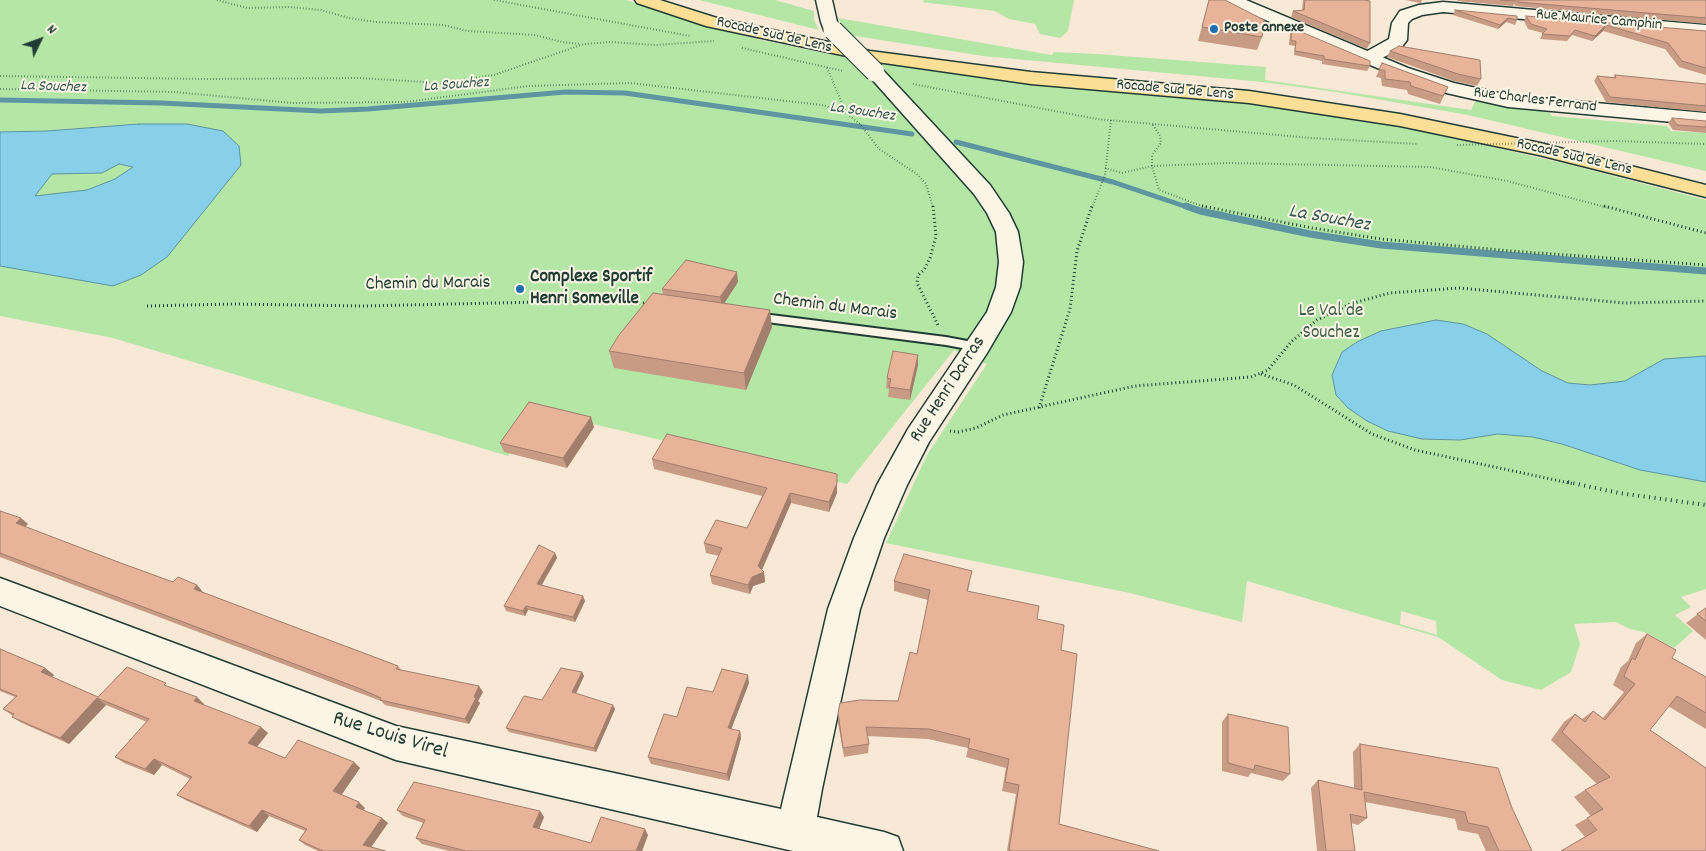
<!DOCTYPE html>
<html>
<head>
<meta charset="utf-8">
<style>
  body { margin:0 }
  #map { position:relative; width:1706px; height:851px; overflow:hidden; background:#f8e8d6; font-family:Dekko,sans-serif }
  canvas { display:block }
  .north { position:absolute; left:15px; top:15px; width:50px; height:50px; -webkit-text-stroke:4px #fcf5e5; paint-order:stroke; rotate:48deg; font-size:14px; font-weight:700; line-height:20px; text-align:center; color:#1f3d34 }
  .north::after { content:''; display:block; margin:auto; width:18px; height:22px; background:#1f3d34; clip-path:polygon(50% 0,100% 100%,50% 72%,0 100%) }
</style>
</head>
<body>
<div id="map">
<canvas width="1706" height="851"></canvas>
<div class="north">N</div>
</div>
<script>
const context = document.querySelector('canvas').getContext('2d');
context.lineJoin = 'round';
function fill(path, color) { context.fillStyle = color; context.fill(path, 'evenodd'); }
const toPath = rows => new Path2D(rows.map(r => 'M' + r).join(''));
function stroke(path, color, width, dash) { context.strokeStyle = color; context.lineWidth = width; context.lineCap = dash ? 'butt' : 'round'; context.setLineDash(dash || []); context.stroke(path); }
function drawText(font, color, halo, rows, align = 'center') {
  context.font = font + ' Dekko,sans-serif'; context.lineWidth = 4; context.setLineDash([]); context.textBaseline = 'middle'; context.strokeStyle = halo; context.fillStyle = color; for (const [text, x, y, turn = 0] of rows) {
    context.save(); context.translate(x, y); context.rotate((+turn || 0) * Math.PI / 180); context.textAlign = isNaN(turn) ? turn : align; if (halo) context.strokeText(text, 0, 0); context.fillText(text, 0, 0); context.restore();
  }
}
fill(toPath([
  [0,0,626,0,690,21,761,40,844,57,972,77,1288,108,1392,124,1571,165,1706,200,1706,589,1681,597,1691,607,1675,615,1693,631,1674,648,1647,633,1630,629,1616,622,1574,624,1580,644,1571,672,1541,690,1502,680,1438,637,1247,581,1242,622,1130,593,886,543,927,455,987,364,954,350,847,484,538,411,508,456,113,338,0,316],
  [1401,611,1436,621,1437,635,1400,624],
  [699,0,775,0,814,11,814,20,819,30],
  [925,0,1074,0,1068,31,1060,38,1040,34,1035,24,1009,19,995,11,922,2],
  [838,18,1052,55,1054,52,1097,54,1266,67,1265,80,1471,110,1476,99,1547,109,1552,116,1667,126,1671,131,1706,133,1706,171,1468,115,1336,92,1263,82,983,56,849,35]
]), '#b4e6a6');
const water = toPath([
  [139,124,187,124,223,131,239,146,241,165,167,257,141,275,113,286,0,266,0,132,47,131,139,124],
  [119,164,133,167,115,179,87,190,35,196,52,174,102,173,119,164],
  [1436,320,1463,324,1487,334,1542,371,1568,383,1590,385,1625,381,1664,359,1706,356,1706,482,1640,470,1562,444,1533,437,1498,434,1460,440,1422,439,1388,431,1367,421,1348,408,1336,395,1332,375,1342,352,1357,342,1381,331,1436,320]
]);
fill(water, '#88d0e9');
stroke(water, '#5e95a1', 1);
stroke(toPath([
  [0,100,162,103,321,111,368,109,565,92,625,93,912,134],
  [956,142,1113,182,1190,208]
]), '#5e95a1', 5);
stroke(toPath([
  [1186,206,1200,211,1310,234,1381,245,1706,271]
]), '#5e95a1', 7);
const service = toPath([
  [755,313,946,337,978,343,984,347,978,351,946,345,751,320,749,317,755,313]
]);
const minor = toPath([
  [1443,2,1706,25,1706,35,1443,12,1422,15,1412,19,1408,23,1407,40,1400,49,1374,62,1368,63,1362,62,1359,58,1362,54,1389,39,1392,23,1400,11,1419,5,1443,2]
]);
const tertiary = toPath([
  [816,0,832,0,837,22,842,30,839,34,833,35,827,34,824,30,821,22,816,0],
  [1224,0,1246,0,1408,68,1454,83,1508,95,1706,113,1706,125,1508,107,1442,92,1396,76,1226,3,1224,0],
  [875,67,881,68,990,185,1009,213,1018,232,1023,262,1020,287,1011,312,987,353,929,442,907,485,884,538,860,609,822,789,817,817,884,832,898,837,903,851,793,851,396,760,0,606,0,578,396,726,781,809,828,609,854,538,877,485,908,429,987,312,996,287,999,262,996,232,987,213,974,194,869,76,866,72,869,68,875,67]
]);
const trunk = toPath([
  [635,0,660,0,717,18,870,51,1031,72,1249,91,1400,114,1540,143,1706,185,1706,197,1539,155,1400,126,1249,103,1031,84,870,61,706,26,637,3,635,0]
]);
stroke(service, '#1f3d34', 4);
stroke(minor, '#1f3d34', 3);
stroke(tertiary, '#1f3d34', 3);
stroke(trunk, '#1f3d34', 3);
stroke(toPath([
  [217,0,247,8,290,7,321,10,349,18,377,22,443,25,468,31,535,35,562,42,581,44],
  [494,0,690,36],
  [742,48,843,71],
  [827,68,846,112],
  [0,76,205,79,359,78,442,83,494,75,584,44,610,42,656,45,714,41],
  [913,84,1097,119,1311,138,1418,144],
  [0,89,174,92,293,103,405,102,529,86,630,83,822,105,846,113,860,124,879,149,917,174,926,184,933,208],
  [1153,125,1160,136,1161,143,1152,155,1152,166,1159,190,1207,208],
  [1613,141,1706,144],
  [1105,168,1122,173,1152,166,1230,163,1430,167,1507,181,1609,208],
  [1092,208,1105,175,1111,120]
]), '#1f3d34', 2, [0.5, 2.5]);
stroke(toPath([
  [933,206,936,236,930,258,924,270,918,275,917,283,938,325],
  [1202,206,1312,228,1381,239,1511,251,1706,265],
  [1604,206,1706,233],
  [147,306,233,304,364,306,584,301,645,303],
  [1261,374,1294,385,1372,434,1415,450,1574,484],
  [1039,408,1070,309,1077,251,1092,206],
  [950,431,958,432,976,428,1003,415,1135,386,1251,377,1268,370,1291,342,1317,320,1350,304,1390,293,1459,288,1625,303,1706,301]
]), '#1f3d34', 3, [1, 3]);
stroke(toPath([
  [1568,482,1619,493,1706,505]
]), '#1f3d34', 4, [1, 4.5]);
fill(service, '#fcf5e5');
fill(minor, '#fcf5e5');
fill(tertiary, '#fcf5e5');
fill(trunk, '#fbdf96');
const tertiaryBridge = toPath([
  [833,30,875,72]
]);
stroke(tertiaryBridge, '#1f3d34', 21, []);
stroke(toPath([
  [1457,145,1613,141]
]), '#1f3d34', 2, [0.5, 2.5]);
stroke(tertiaryBridge, '#fcf5e5', 19);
fill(toPath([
  [1209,0,1262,37,1257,50,1198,41],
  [1303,0,1364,0,1370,43,1367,49,1291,17,1293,11,1302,10],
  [1405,0,1422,0,1421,3],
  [1458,0,1706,0,1706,24,1516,6,1514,4,1513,6,1457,1],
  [1455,10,1517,16,1517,20,1515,25,1506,22,1498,29,1453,15],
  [1526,16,1706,31,1706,75,1679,67,1665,49,1603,31,1592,41,1572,35,1567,41,1540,39,1543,33,1528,29,1524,21],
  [1292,28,1370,66,1367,71,1322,64,1322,61,1294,55,1295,46,1289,45,1290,33],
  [1390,51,1481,79,1477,86,1454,81,1387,57],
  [1382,63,1448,87,1440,104,1408,94,1407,90,1382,86,1381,78,1376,77],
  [1615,75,1706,84,1706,112,1606,102,1594,81,1597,76,1614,77],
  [1672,118,1706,121,1706,133,1673,130,1668,123],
  [738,282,724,303,772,327,746,390,614,368,609,351,663,295,662,289],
  [918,365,910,400,888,397,889,389,886,388,887,378],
  [594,427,567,468,504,452,500,443],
  [652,459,837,493,829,512,791,503,762,570,764,572,765,582,753,586,750,594,712,584,710,575,719,556,706,553,704,543,747,528,762,496,654,469],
  [0,511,28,524,25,527,118,562,173,582,197,585,202,591,202,592,398,666,401,670,483,692,478,701,480,703,469,724,385,705,381,701,365,695,0,557],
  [555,553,557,558,542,585,585,601,575,622,528,610,525,616,506,611,504,606],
  [894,581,970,582,968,591,1037,619,1061,650,1059,824,1159,851,1007,851,1016,794,1002,791,1006,768,966,757,968,748,928,739,867,736,869,744,868,753,844,757,838,723,838,713,898,701,917,654,928,600,894,591],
  [1706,608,1706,640,1686,623],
  [1647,634,1672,658,1706,677,1706,729,1668,706,1650,730,1706,768,1585,837,1575,825,1591,816,1574,797,1585,790,1597,784,1551,740,1564,722,1575,714,1582,719,1593,711,1603,718,1624,692,1613,685,1621,667,1628,661,1636,643],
  [0,649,45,668,54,675,52,677,98,697,170,687,204,704,203,705,268,733,257,747,285,758,354,762,360,768,341,795,365,808,363,810,388,823,371,847,386,851,318,851,305,845,299,840,305,831,269,816,257,832,185,800,177,795,190,779,162,765,154,775,124,763,115,757,147,722,106,705,69,744,22,723,12,717,13,716,3,709,15,697,0,691],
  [582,672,584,676,576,694,615,709,596,752,509,732,506,728,542,700],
  [749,683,731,729,740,731,741,738,729,781,651,764,648,757,677,717,713,692],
  [1228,714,1290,774,1283,781,1251,773,1248,777,1222,771,1222,722],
  [1360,744,1512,808,1532,851,1486,851,1478,834,1458,830,1455,819,1365,802,1367,818,1358,825,1351,823,1355,851,1317,851,1311,788,1318,780,1354,789,1353,752],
  [397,810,540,811,544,817,539,829,591,843,648,835,642,851,449,851,422,844,416,838,423,823,403,816]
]), '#c79b84');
fill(toPath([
  [1508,18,1506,22,1498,29,1500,25],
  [1606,25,1603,31,1592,41,1595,36],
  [737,272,738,282,722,307,720,297],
  [770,310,772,327,746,390,744,373],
  [918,355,918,365,910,400,910,390],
  [591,417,594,427,567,468,563,458],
  [837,474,837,493,829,512,829,502],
  [790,493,791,503,760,574,764,572,765,582,753,586,750,594,748,585,758,566],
  [21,518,28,524,22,529,16,523],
  [555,553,557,558,539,589,537,584],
  [197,585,202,591,199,594,194,589],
  [583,596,585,601,575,622,573,617],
  [526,606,528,610,525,616,523,611],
  [45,668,54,675,50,679,41,672],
  [582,672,584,676,574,697,572,692],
  [748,675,749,683,729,735,728,728],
  [479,686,483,692,478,701,480,703,469,724,465,719],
  [197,697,204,704,201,708,194,701],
  [97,698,106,705,69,744,60,738],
  [613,705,615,709,596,752,594,748],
  [261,727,268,733,255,749,248,743],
  [740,731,741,738,729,781,727,774],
  [154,759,162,765,154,775,145,769],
  [354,762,360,768,340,797,333,791],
  [359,802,365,808,362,812,356,807],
  [262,810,269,816,257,832,249,826],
  [540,811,544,817,537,834,533,827],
  [382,818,388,823,369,850,363,845],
  [645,829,648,835,642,851,636,851]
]), '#a27e6c');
const building = toPath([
  [1209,0,1225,0,1264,20,1262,37,1202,27,1209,0],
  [1305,0,1364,0,1370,1,1370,43,1293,11,1304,10,1305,0],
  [1501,0,1515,0,1515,1,1501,0],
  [1518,0,1706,0,1706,18,1518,2,1518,0],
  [1455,10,1517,16,1517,20,1508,18,1500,25,1455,10],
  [1526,16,1706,31,1706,68,1682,61,1668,43,1606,25,1595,36,1575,30,1570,36,1542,34,1547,29,1531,24,1526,16],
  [1292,28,1370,61,1370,66,1324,59,1324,56,1295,51,1296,41,1291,41,1292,28],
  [1399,46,1480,60,1481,79,1458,74,1390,51,1399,46],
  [1382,63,1448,87,1443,96,1411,86,1410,82,1385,79,1385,70,1379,70,1382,63],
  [1615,75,1706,84,1706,106,1610,97,1597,76,1616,78,1615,75],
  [1672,118,1706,121,1706,127,1677,125,1672,118],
  [686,260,737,272,720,297,662,289,686,260],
  [653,293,770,310,744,373,609,351,619,335,653,293],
  [893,351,918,355,910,390,889,387,891,379,887,378,893,351],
  [529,402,591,417,563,458,500,443,529,402],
  [667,434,837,474,837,483,829,502,790,493,758,566,764,572,752,577,748,585,710,575,722,548,704,543,716,520,747,528,767,488,652,459,667,434],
  [0,511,21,518,16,523,118,562,173,582,178,577,197,585,194,589,398,666,396,669,479,686,474,697,476,698,465,719,380,700,381,698,361,689,0,553,0,511],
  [539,545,555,553,537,584,583,596,573,617,526,606,523,611,504,606,539,545],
  [904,554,972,571,967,591,1039,606,1037,619,1064,625,1061,650,1077,654,1059,824,1159,851,1012,851,1009,850,1019,785,1005,782,1009,759,968,748,970,739,929,729,866,727,869,744,843,748,838,713,840,703,860,700,898,701,910,652,917,654,930,590,894,581,904,554],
  [1706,608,1706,621,1697,614,1706,608],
  [1647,634,1676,650,1672,658,1706,677,1706,713,1677,696,1650,730,1706,768,1706,851,1561,851,1597,830,1587,818,1603,809,1585,790,1610,777,1562,732,1575,714,1585,722,1593,711,1605,720,1635,684,1624,676,1632,658,1635,660,1647,634],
  [0,649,45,668,41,672,98,697,127,667,166,683,164,685,197,697,194,701,261,727,248,743,285,758,298,740,354,762,333,791,359,802,356,807,382,818,363,845,386,851,323,851,299,840,307,829,262,810,249,826,177,795,192,777,154,759,145,769,115,757,149,719,97,698,60,738,12,717,14,714,3,709,17,696,0,689,0,649],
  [561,668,582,672,572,692,613,705,594,748,506,728,524,696,542,700,561,668],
  [722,669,748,675,728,728,740,731,727,774,648,757,664,714,677,717,687,687,713,692,722,669],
  [1228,714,1288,727,1290,774,1255,765,1254,770,1228,763,1228,714],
  [1360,744,1498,768,1512,808,1532,851,1499,851,1488,827,1468,823,1465,812,1364,792,1367,818,1350,814,1355,851,1326,851,1318,780,1362,790,1360,744],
  [414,782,540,811,533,827,591,843,601,817,645,829,636,851,466,851,416,838,425,820,397,810,414,782]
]);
fill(building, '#e7b49a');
stroke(building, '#a27e6c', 1);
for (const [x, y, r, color] of [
  [1214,29,5,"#1f6fb2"],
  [520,289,5,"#1f6fb2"]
]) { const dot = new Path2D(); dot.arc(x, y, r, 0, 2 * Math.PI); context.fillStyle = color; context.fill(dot); stroke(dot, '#fcf5e5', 2); }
drawText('16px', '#1f3d34', '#fcf5e5', [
  ["Rue Maurice Camphin",1599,21,5],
  ["Rocade Sud de Lens",774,36,13],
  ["Rocade Sud de Lens",1175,91,5],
  ["Rue Charles Ferrand",1535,101,7],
  ["Rocade Sud de Lens",1574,158,13]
]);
drawText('bold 16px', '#1f3d34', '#fcf5e5', [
  ["Poste annexe",1224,29]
], 'left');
drawText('italic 16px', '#345a58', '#fcf5e5', [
  ["La Souchez",456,86,-4],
  ["La Souchez",53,88,2],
  ["La Souchez",862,113,8]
]);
drawText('bold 19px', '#1f3d34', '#fcf5e5', [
  ["Complexe Sportif",530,278],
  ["Henri Someville",530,300]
], 'left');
drawText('19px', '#1f3d34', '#fcf5e5', [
  ["Chemin du Marais",428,285,-1],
  ["Chemin du Marais",835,308,7],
  ["Rue Henri Darras",949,390,-57]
]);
drawText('19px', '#3d5f4b', '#fcf5e5', [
  ["Le Val de",1331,312],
  ["Souchez",1331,334]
]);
drawText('italic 20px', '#345a58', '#fcf5e5', [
  ["La Souchez",1329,220,10]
]);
drawText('22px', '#1f3d34', '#fcf5e5', [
  ["Rue Louis Virel",390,737,17]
]);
</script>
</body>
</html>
